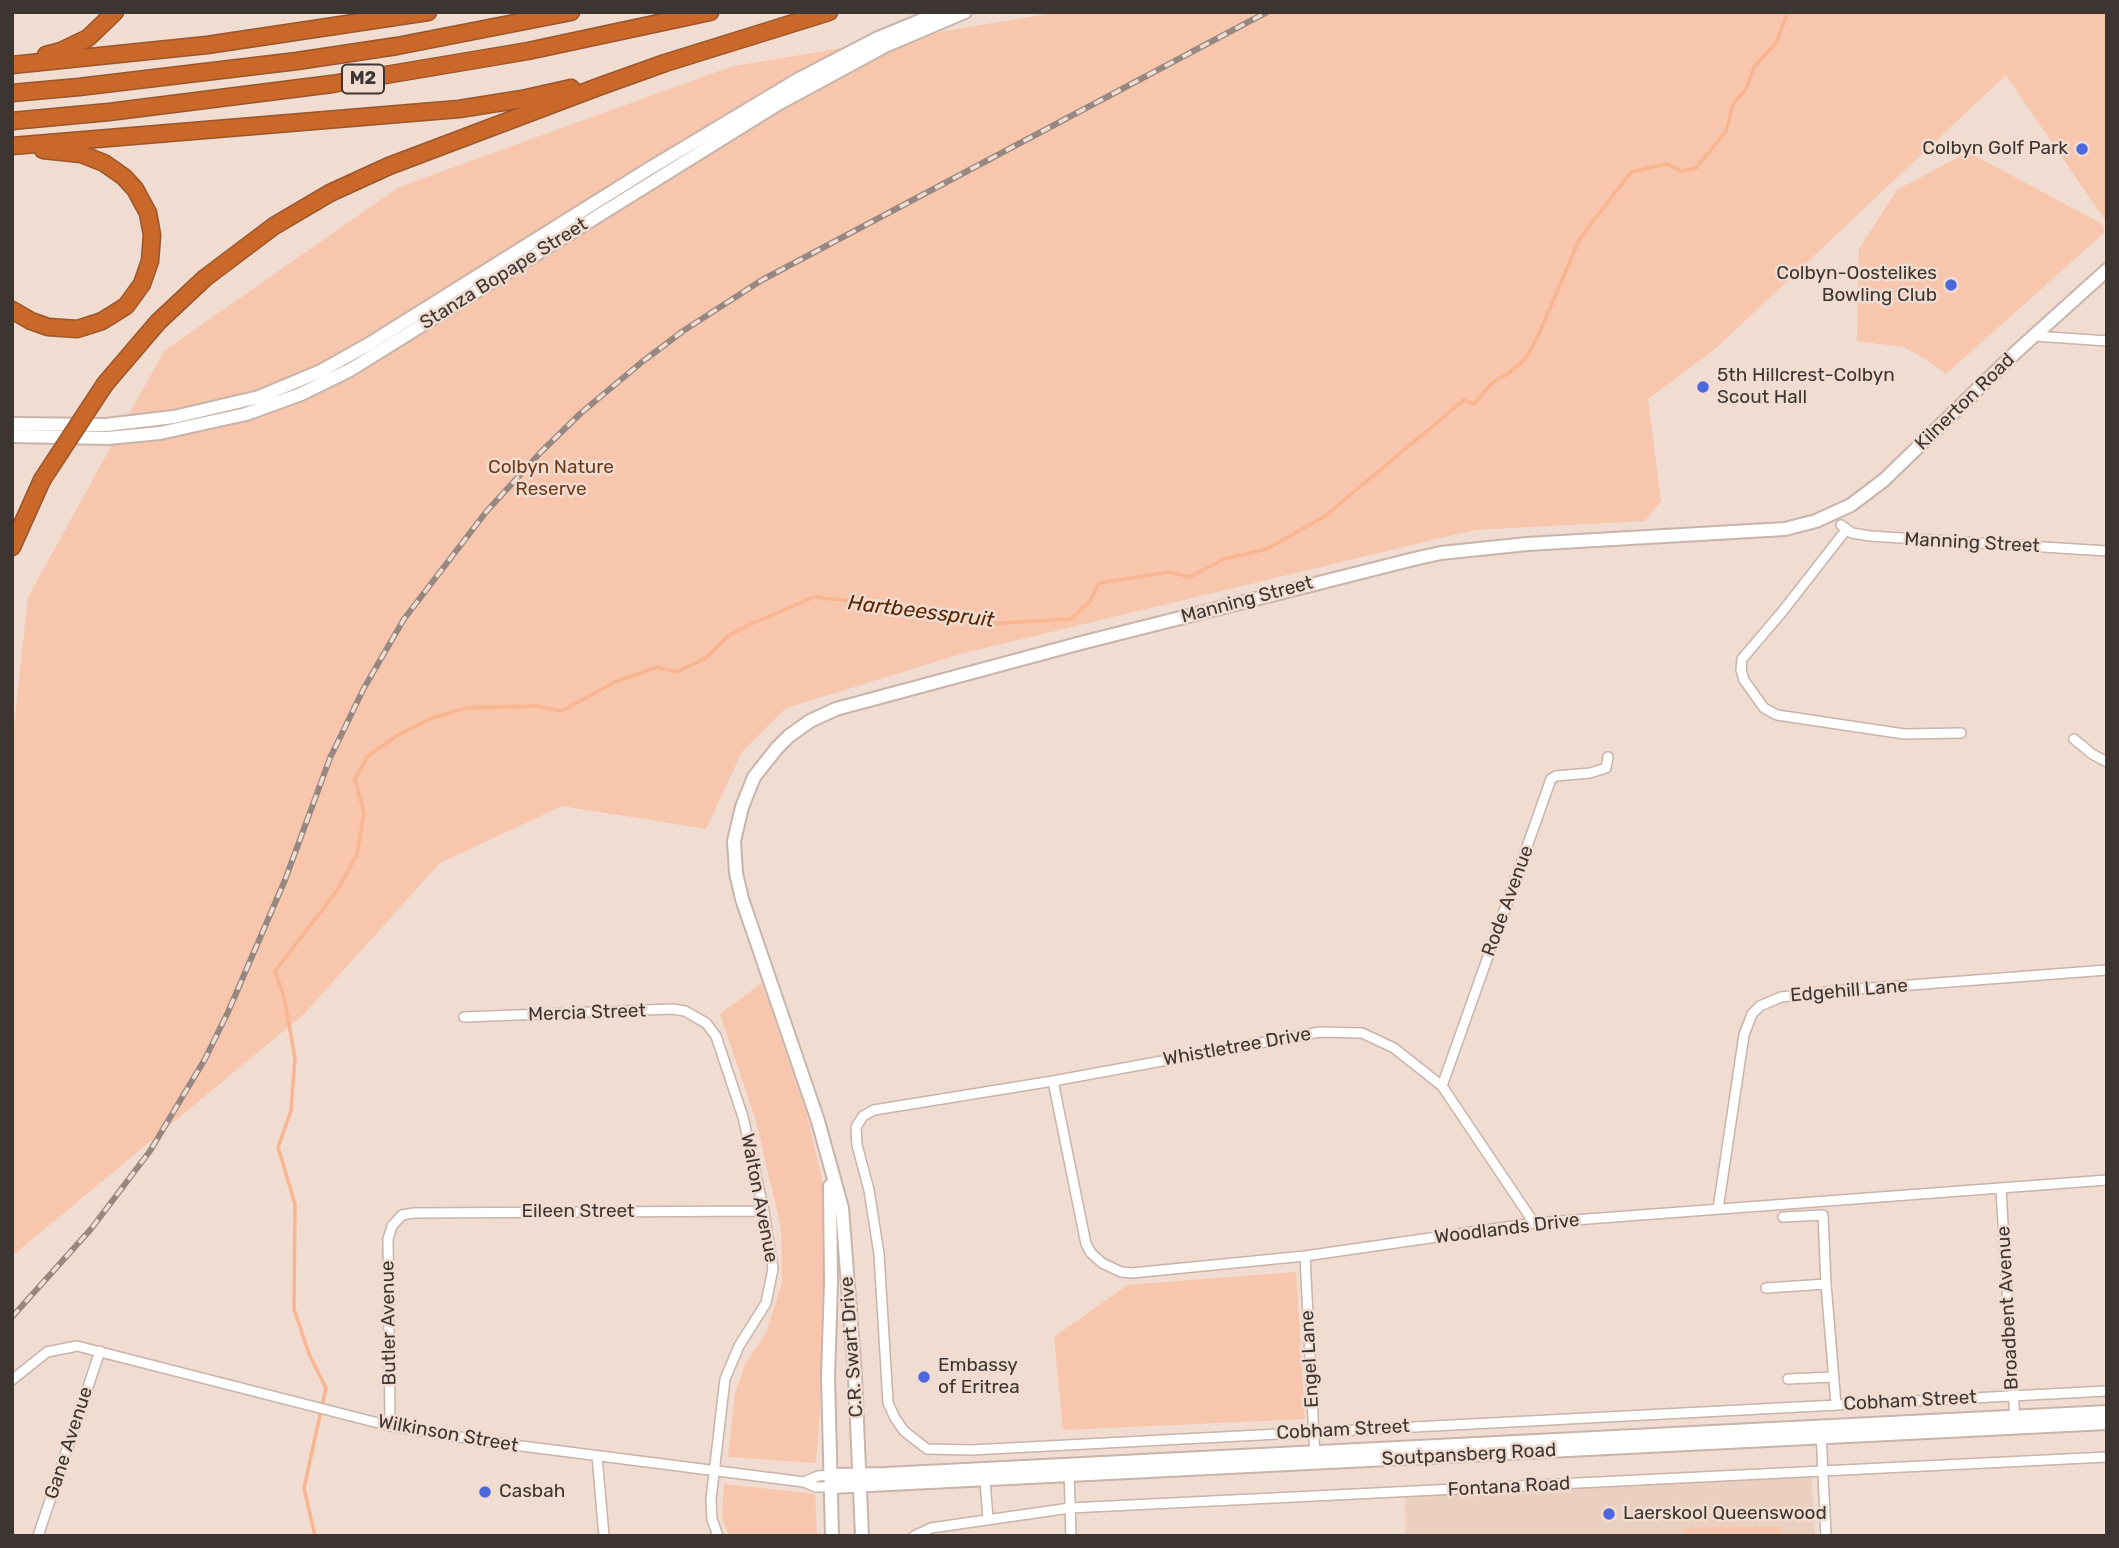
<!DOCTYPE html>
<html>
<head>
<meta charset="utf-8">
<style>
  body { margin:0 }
  #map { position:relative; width:2119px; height:1548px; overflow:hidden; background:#f0dcd1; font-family:Rubik,sans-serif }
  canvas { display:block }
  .frame { position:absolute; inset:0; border:14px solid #3d3531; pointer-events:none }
</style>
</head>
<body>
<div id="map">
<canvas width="2119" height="1548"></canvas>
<div class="frame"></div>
</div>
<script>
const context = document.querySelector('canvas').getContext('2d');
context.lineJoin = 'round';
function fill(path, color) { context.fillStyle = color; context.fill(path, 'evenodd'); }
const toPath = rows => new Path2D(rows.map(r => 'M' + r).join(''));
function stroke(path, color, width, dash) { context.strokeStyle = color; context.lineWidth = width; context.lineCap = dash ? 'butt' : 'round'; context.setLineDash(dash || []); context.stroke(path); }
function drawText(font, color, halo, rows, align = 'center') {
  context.font = font + ' Rubik,sans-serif'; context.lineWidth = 5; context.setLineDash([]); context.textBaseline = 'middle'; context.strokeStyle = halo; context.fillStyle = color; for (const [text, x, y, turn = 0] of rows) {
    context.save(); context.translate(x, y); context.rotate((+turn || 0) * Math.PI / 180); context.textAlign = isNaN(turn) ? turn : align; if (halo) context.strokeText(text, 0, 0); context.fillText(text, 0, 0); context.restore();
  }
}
fill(toPath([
  [1811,1472,1815,1536,1406,1536,1405,1492]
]), '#ebcfc0');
fill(toPath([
  [1059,12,2107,12,2107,223,2006,75,1716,348,1648,399,1661,501,1645,521,1474,530,964,653,786,708,742,752,706,829,562,806,440,863,304,1014,12,1256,12,745,28,597,164,351,399,187,733,66],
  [1968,152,2102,224,2105,232,1946,374,1926,359,1903,347,1857,341,1859,249,1897,190],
  [762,983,807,1115,825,1192,820,1410,816,1463,728,1457,735,1394,745,1364,766,1333,782,1283,781,1228,756,1121,720,1014],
  [1296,1272,1305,1419,1063,1430,1054,1337,1127,1285],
  [724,1484,815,1494,817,1536,729,1536,722,1517],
  [1782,1526,1782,1536,1684,1536,1684,1528]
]), '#f7c6ac');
stroke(toPath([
  [315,1536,304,1488,326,1388,309,1354,294,1309,295,1204,278,1147,291,1111,295,1058,284,997,275,971,339,888,357,854,364,813,355,779,367,757,396,736,432,718,466,708,536,706,562,711,615,682,657,667,677,672,706,658,728,636,751,624,814,597,859,602,905,613,944,613,985,624,1071,619,1090,601,1099,583,1169,572,1190,577,1224,559,1267,549,1325,516,1464,400,1474,404,1493,382,1509,373,1525,359,1538,336,1580,238,1631,172,1667,164,1681,171,1696,168,1726,131,1733,104,1746,89,1754,67,1776,43,1788,12]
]), '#f9b590', 3.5);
const street = toPath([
  [2035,336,2107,341],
  [1841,525,1852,533,1870,536,2107,551],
  [1846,530,1782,612,1742,659,1741,670,1744,680,1764,708,1777,715,1904,734,1961,733],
  [2074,739,2092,754,2107,762],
  [464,1017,672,1009,685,1011,706,1023,716,1036,743,1117,764,1211,773,1269,766,1303,739,1346,725,1379,711,1499,712,1519,718,1536],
  [1053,1081,1086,1244,1091,1253,1102,1263,1121,1272,1132,1273,1305,1256,1534,1223,2107,1180],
  [1442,1086,1551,779,1556,776,1590,773,1606,768,1608,757],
  [2001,1189,2015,1422],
  [1718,1209,1744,1035,1752,1014,1760,1006,1781,997,1845,990,2107,970],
  [1783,1217,1823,1215,1826,1284],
  [1534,1223,1442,1086,1394,1048,1362,1033,1320,1032,1053,1081,874,1110,863,1116,856,1127,857,1145,869,1190,879,1254,888,1403,895,1418,904,1431,927,1449,971,1450,2107,1391],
  [1305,1256,1315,1458],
  [1766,1288,1826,1284,1836,1405],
  [1788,1379,1833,1377],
  [12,1380,47,1352,77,1346,390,1426,498,1443,804,1482,816,1487,830,1487],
  [390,1426,388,1239,392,1226,402,1215,414,1213,764,1211],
  [1821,1433,1826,1536],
  [597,1456,604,1536],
  [1069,1471,1071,1536],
  [985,1480,988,1519],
  [804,1482,818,1476,830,1475],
  [38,1536,100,1351],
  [914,1536,931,1528,1070,1508,2107,1457]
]);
const secondary = toPath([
  [12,424,106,425,174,417,259,397,321,371,369,344,647,170,799,79,876,39,941,12],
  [12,436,108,438,160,433,246,414,301,394,350,370,778,104,885,46,965,12],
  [830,1186,831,1283,828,1377,832,1536],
  [830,1475,886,1474,2107,1412],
  [830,1487,2107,1423],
  [862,1536,855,1376,842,1208,818,1121,742,899,736,873,734,841,742,807,754,777,777,748,789,736,810,721,836,709,1081,643,1414,559,1441,553,1527,544,1785,529,1816,521,1851,505,1884,480,2016,352,2107,270]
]);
const highway = toPath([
  [46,55,61,51,88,38,115,12],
  [12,65,207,45,428,12],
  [12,93,79,87,297,61,397,46,571,12],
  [12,121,109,112,332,84,528,51,710,12],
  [12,146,459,109,522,99,571,88],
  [12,310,31,321,48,327,77,329,90,325,102,321,126,306,142,284,150,261,152,235,148,213,135,189,124,177,104,163,81,154,43,150],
  [105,384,158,322,205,278,274,226,330,193,389,166,598,87,665,63,829,12],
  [12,547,42,480]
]);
stroke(street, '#c8b4a9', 12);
stroke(secondary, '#c8b4a9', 16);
stroke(highway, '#99562c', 19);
stroke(street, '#fff', 9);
stroke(secondary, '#fff', 12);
stroke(highway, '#ca6829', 16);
const rail = toPath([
  [12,1317,91,1229,150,1151,205,1059,228,1012,285,880,330,758,364,688,404,619,486,512,541,452,581,413,642,362,683,331,762,280,1267,12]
]);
stroke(rail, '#968880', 6);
stroke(rail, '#f0dcd1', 3.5, [10]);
const highwayBridge = toPath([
  [42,480,105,384]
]);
stroke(highwayBridge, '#99562c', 19, []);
stroke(highwayBridge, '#ca6829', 16);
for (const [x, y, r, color] of [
  [2082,149,7,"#4d68dd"],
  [1951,285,7,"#4d68dd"],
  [1703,387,7,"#4d68dd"],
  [924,1377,7,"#4d68dd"],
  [485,1492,7,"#4d68dd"],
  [1609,1514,7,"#4d68dd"]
]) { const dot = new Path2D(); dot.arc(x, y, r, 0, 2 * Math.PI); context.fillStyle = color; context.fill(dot); stroke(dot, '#f0dcd1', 2.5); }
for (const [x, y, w] of [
  [363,79,42]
]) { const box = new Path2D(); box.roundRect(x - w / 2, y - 14.5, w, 29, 5); context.fillStyle = '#f0dcd1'; context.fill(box); stroke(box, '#3d3531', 2); }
drawText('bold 18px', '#3d3531', null, [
  ["M2",363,79]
]);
drawText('19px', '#3d3531', '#f0dcd1', [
  ["Colbyn Golf Park",2068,149,"right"],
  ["Colbyn-Oostelikes",1937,274,"right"],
  ["Bowling Club",1937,296,"right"],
  ["5th Hillcrest-Colbyn",1717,376],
  ["Scout Hall",1717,398],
  ["Embassy",938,1366],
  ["of Eritrea",938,1388],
  ["Casbah",499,1492],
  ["Laerskool Queenswood",1623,1514]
], 'left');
drawText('19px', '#3d3531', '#f0dcd1', [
  ["Stanza Bopape Street",504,274,-32],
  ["Kilnerton Road",1965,402,-44],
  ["Manning Street",1972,543,3],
  ["Manning Street",1247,600,-15],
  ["Rode Avenue",1508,901,-70],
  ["Edgehill Lane",1849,991,-5],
  ["Mercia Street",587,1013,-2],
  ["Whistletree Drive",1237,1047,-10],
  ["Walton Avenue",759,1198,79],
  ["Eileen Street",578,1212],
  ["Woodlands Drive",1507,1229,-7],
  ["Broadbent Avenue",2008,1308,-93],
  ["Butler Avenue",389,1323,-91],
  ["C.R. Swart Drive",852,1347,-94],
  ["Engel Lane",1310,1359,-93],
  ["Cobham Street",1910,1401,-3],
  ["Cobham Street",1343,1430,-3],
  ["Wilkinson Street",448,1434,10],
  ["Gane Avenue",69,1443,-72],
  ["Soutpansberg Road",1469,1455,-3],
  ["Fontana Road",1509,1487,-3]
]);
drawText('19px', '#6f3a18', '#f0dcd1', [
  ["Colbyn Nature",551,468],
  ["Reserve",551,490]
]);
drawText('italic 21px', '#5b2702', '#f0dcd1', [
  ["Hartbeesspruit",921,612,7]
]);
</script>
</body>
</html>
